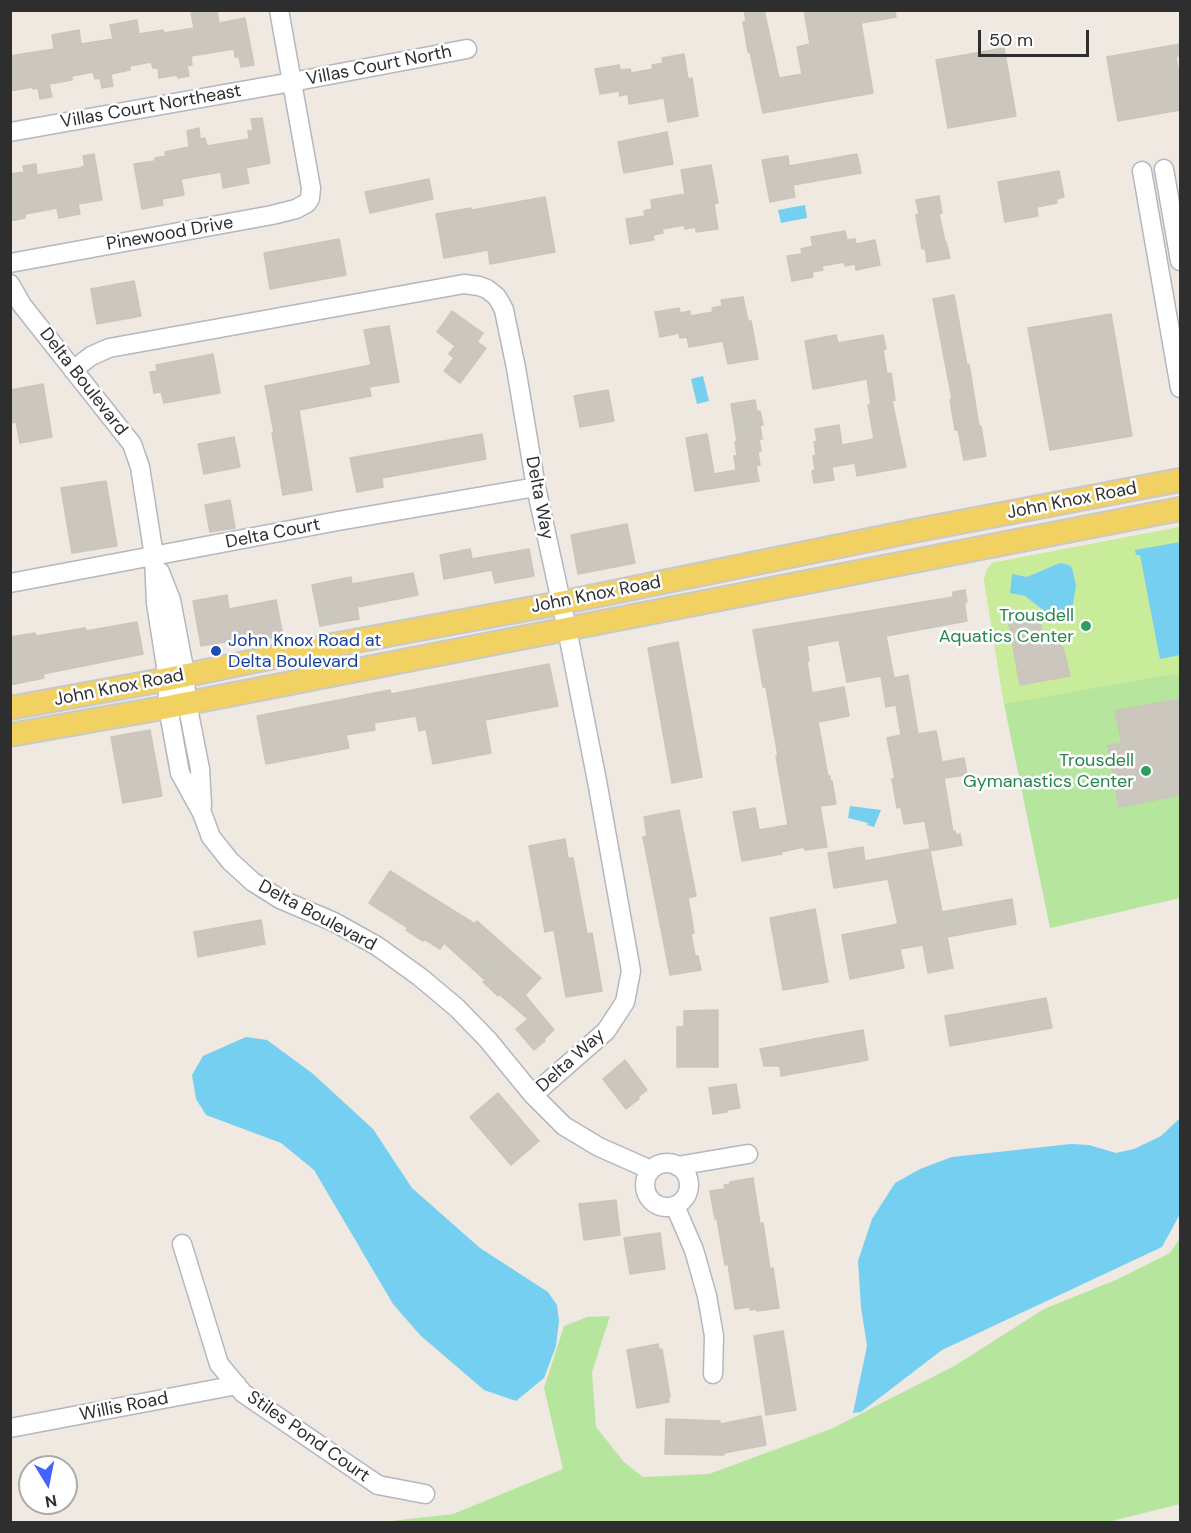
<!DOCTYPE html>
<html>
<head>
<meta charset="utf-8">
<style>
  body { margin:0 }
  #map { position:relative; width:1191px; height:1533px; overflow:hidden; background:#efe9e1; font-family:"DM Sans",sans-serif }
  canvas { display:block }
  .frame { position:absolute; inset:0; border:12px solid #2e2e2e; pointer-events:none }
  .north { position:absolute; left:18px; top:1455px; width:60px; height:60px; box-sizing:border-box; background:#fff; border:2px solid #ababab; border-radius:50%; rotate:170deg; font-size:16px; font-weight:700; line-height:24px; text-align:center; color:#2e2e2e }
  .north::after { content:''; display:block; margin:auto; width:21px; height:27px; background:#4264fb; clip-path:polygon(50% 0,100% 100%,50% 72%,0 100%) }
  .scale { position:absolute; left:978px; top:30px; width:111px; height:27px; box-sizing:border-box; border:3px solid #2e2e2e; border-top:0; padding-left:8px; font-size:18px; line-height:21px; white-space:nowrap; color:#2e2e2e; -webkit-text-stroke:4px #fff; paint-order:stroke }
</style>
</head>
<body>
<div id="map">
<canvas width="1191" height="1533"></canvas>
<div class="frame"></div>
<div class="north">N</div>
<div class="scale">50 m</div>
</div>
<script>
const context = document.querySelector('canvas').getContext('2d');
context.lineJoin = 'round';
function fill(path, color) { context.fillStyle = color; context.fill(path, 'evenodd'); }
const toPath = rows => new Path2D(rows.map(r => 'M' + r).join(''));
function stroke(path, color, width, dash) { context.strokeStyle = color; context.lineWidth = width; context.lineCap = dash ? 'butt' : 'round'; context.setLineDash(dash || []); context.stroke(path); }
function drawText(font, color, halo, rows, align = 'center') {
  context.font = font + ' "DM Sans",sans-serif'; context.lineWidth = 5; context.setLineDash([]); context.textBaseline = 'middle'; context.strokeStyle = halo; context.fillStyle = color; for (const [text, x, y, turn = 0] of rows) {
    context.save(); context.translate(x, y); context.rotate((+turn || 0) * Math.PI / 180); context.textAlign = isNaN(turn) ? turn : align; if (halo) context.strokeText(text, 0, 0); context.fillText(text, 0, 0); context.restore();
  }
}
fill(toPath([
  [1180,527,1180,898,1050,928,1004,704,984,579,992,563],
  [1180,1238,1180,1504,1108,1522,382,1522,453,1514,563,1469,544,1388,564,1326,587,1317,610,1316,592,1372,596,1427,624,1462,643,1477,709,1474,831,1429,956,1365,1044,1309,1118,1279,1170,1253]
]), '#b6e59e');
fill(toPath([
  [1180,527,1180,673,1004,704,984,579,987,569,992,563]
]), '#c9ec9a');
fill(toPath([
  [805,205,807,218,781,223,778,210],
  [703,376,709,401,697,404,691,379],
  [1180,542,1180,655,1160,659,1140,555,1136,555,1135,550],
  [1060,563,1069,565,1072,568,1076,585,1073,604,1071,610,1063,618,1056,620,1025,596,1010,593,1012,574,1027,577],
  [850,806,881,810,874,827,867,825,868,823,848,818],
  [246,1037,267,1040,312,1073,373,1129,412,1188,480,1248,548,1292,557,1305,559,1321,556,1346,544,1378,516,1401,484,1390,420,1335,393,1304,314,1170,281,1143,206,1115,196,1099,192,1075,203,1056],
  [1180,1118,1180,1214,1162,1247,942,1350,861,1412,853,1413,867,1346,861,1307,858,1261,872,1219,895,1183,920,1169,952,1157,1071,1144,1089,1145,1116,1153,1134,1149,1161,1136]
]), '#75cff0');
const building = toPath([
  [200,10,217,10,219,23,245,18,254,65,241,67,239,57,235,57,234,49,191,56,192,65,187,66,189,76,178,78,177,75,159,78,158,68,153,68,151,62,130,66,130,70,111,74,113,86,102,88,100,78,95,79,93,72,72,76,72,80,49,84,52,97,40,99,38,88,33,89,33,87,10,91,10,56,54,49,52,35,79,30,81,44,113,39,110,25,137,20,139,34,163,30,164,33,194,28,191,12,200,10],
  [744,10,764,10,779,78,802,74,797,47,810,44,804,10,895,10,896,17,861,23,873,93,763,113,750,52,748,52,743,22,746,21,744,10],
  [1180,44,1180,56,1176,56,1180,81,1180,110,1118,121,1107,57,1180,44],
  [1004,48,1016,116,948,128,936,60,1004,48],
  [684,54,688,79,692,78,698,116,668,122,664,98,629,104,628,94,620,96,619,91,600,94,595,69,619,65,620,70,630,69,631,73,653,69,652,65,663,63,662,58,684,54],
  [262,118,270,163,246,168,249,183,223,188,221,172,181,179,184,195,162,199,163,205,142,209,134,164,155,161,155,158,166,156,165,152,189,147,187,131,199,128,200,139,205,138,207,146,249,139,248,131,253,130,251,119,262,118],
  [667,132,673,164,624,173,618,142,667,132],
  [94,154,102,200,78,204,80,214,59,218,57,208,25,214,25,218,10,221,10,174,24,172,23,166,36,164,37,175,80,168,85,166,83,156,94,154],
  [857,154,861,173,793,185,795,197,770,202,762,160,788,156,789,166,857,154],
  [711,165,718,203,714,204,718,229,696,232,696,227,685,229,684,225,662,229,663,233,653,235,654,240,630,244,626,219,645,216,644,211,652,209,651,200,685,194,681,170,711,165],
  [1059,171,1064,197,1056,199,1057,203,1037,207,1038,216,1005,222,998,182,1059,171],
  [429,179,433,199,370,213,365,192,429,179],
  [939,196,942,213,939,214,945,242,946,242,950,258,927,262,925,248,922,249,916,215,919,214,916,200,939,196],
  [545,197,555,252,490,264,488,250,444,258,436,214,471,208,472,210,545,197],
  [845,231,847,240,855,239,856,244,875,240,880,265,856,270,855,264,845,266,844,262,822,266,823,270,812,272,813,277,792,281,787,256,802,254,801,249,813,246,811,237,845,231],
  [339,239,346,275,270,289,264,253,339,239],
  [134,281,141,316,97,324,91,289,134,281],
  [954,295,967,365,969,364,979,426,981,426,986,456,964,460,958,430,955,430,950,400,952,399,933,299,954,295],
  [743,297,748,321,751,321,758,359,728,364,723,341,689,347,687,337,680,338,679,333,660,337,655,312,679,308,680,313,690,311,690,316,713,312,712,308,722,306,721,300,743,297],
  [452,311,483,333,477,342,486,348,460,383,444,371,454,358,449,354,455,346,437,332,452,311],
  [1111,314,1132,436,1050,450,1028,328,1111,314],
  [389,326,399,382,369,387,371,396,299,410,312,490,283,495,272,433,274,433,265,386,371,365,364,330,389,326],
  [836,335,838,343,883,335,886,349,883,350,887,374,891,373,895,400,892,401,906,467,857,476,855,463,832,467,834,480,814,483,812,471,815,470,813,456,816,455,814,442,817,441,815,429,839,425,842,445,874,439,868,405,871,405,867,379,813,389,805,341,836,335],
  [213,354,220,393,164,403,161,392,154,393,150,372,157,371,156,365,213,354],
  [43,384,52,437,20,443,16,422,10,423,10,390,43,384],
  [608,390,614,421,580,427,574,396,608,390],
  [755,400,757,412,760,411,763,425,760,425,762,439,759,439,761,451,758,452,760,465,756,466,759,481,695,491,686,438,707,434,714,474,736,470,734,456,737,456,735,442,737,441,731,404,755,400],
  [482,434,486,459,382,478,383,487,357,492,350,458,482,434],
  [234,437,240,467,204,474,198,444,234,437],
  [106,481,117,546,72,553,61,488,106,481],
  [230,500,235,528,210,532,205,505,230,500],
  [627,524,635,563,578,574,571,535,627,524],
  [470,549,472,559,529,549,534,576,495,583,492,570,444,579,440,555,470,549],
  [413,573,418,595,357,607,359,619,320,626,312,585,351,577,352,584,413,573],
  [965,590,967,602,965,602,965,608,967,621,886,636,894,678,908,675,918,734,936,731,942,762,964,758,967,775,944,778,953,832,955,831,956,835,960,834,962,845,930,851,942,912,1012,899,1016,924,947,937,953,968,928,973,923,945,900,949,904,968,850,979,842,935,898,924,888,879,834,888,828,853,863,847,865,861,930,849,925,821,904,824,901,807,897,808,892,779,895,778,887,738,901,735,896,705,886,707,881,676,847,682,839,640,807,646,809,661,807,662,812,693,844,687,849,716,818,722,828,777,830,776,830,781,832,781,836,804,820,806,827,847,805,850,804,847,781,852,782,854,742,861,733,812,755,808,759,830,788,825,776,756,778,756,766,687,763,687,753,630,953,597,953,592,965,590],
  [227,595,229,609,276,600,283,636,243,643,242,639,201,646,193,601,227,595],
  [1038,614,1042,631,1063,647,1070,676,1020,685,1008,619,1038,614],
  [137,622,143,654,43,674,44,678,10,685,10,637,35,633,36,636,85,628,86,631,137,622],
  [678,642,702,777,672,783,648,648,678,642],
  [549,664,558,706,485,720,491,753,433,764,426,729,419,731,416,716,374,723,375,730,346,735,349,748,266,764,257,716,390,690,391,694,549,664],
  [1180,699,1180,795,1119,807,1108,746,1122,743,1115,711,1180,699],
  [150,730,162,796,123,803,111,737,150,730],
  [679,810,696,896,688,898,694,933,691,934,695,956,698,956,701,970,670,975,643,837,647,836,644,817,679,810],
  [565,839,568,858,573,858,587,934,592,933,602,991,566,997,554,930,545,932,529,846,565,839],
  [390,871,475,924,477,921,541,978,525,995,554,1030,544,1039,545,1041,534,1050,516,1029,528,1019,499,994,498,996,483,982,485,980,444,943,440,949,424,939,423,941,406,930,408,928,369,903,390,871],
  [815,909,828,982,783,990,770,918,815,909],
  [261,920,265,944,198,957,194,932,261,920],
  [1046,998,1052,1028,950,1046,945,1016,1046,998],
  [718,1010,718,1067,677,1067,677,1027,684,1027,684,1011,718,1010],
  [863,1030,868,1060,781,1076,780,1066,764,1066,760,1049,863,1030],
  [625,1060,647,1090,638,1097,639,1099,626,1109,603,1079,625,1060],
  [736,1084,740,1108,727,1110,727,1112,713,1114,709,1088,736,1084],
  [498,1093,539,1141,511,1165,470,1117,498,1093],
  [753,1178,760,1224,763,1223,770,1269,773,1268,779,1308,757,1311,757,1309,750,1310,750,1307,735,1309,728,1264,725,1265,717,1219,715,1219,710,1191,725,1189,724,1185,730,1184,730,1182,753,1178],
  [616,1200,620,1235,584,1240,579,1204,616,1200],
  [660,1233,665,1269,630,1274,624,1238,660,1233],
  [783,1331,796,1410,766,1415,754,1336,783,1331],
  [658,1344,659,1350,662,1349,670,1397,668,1397,669,1402,637,1408,627,1350,658,1344],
  [761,1416,766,1445,724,1453,724,1455,665,1454,666,1419,720,1421,720,1424,761,1416]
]);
fill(building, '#cbc7bf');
stroke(building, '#cbc5ba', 1.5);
const minor = toPath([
  [10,132,292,82,467,49],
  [1164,169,1180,261],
  [1142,171,1180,388],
  [10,263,272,215,296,209,307,203,310,198,311,188,279,10],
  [10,284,22,305,132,444,140,467,154,556,156,603,168,679,168,707,180,773,202,813,211,837,230,861,253,882,280,899,334,922,377,946,420,977,457,1008,488,1040,533,1095,564,1126,599,1147,651,1170],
  [73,370,91,356,109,348,464,284,479,286,487,289,496,296,500,302,504,310,516,368,536,487,567,629,597,781,631,971,625,1002,606,1031,533,1095],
  [160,572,171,600,183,663,187,703,200,769,202,806],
  [10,583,338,521,536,487],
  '645 1185a22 22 0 1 1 44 0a22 22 0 1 1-44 0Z',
  [677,1166,748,1154],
  [675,1206,694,1250,707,1296,714,1336,713,1374],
  [182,1244,219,1364,243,1393,378,1485,425,1494],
  [10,1428,237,1385]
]);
const major = toPath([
  [10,708,168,679,317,648,560,603,908,532,1180,480],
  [10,735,168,707,1180,509]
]);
stroke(minor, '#b4b7c1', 21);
stroke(major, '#c9c9c9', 26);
stroke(minor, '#fff', 18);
stroke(major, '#f2d163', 22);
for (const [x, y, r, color] of [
  [1086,626,6,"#2e9e5b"],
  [216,651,6,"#1a4fb4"],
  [1146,771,6,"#2e9e5b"]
]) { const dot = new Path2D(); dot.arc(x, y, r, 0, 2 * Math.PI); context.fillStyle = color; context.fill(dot); stroke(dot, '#fff', 2); }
drawText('18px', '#2e2e2e', '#fff', [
  ["Villas Court North",379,66,-11],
  ["Villas Court Northeast",151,107,-10],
  ["Pinewood Drive",170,234,-10],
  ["Delta Boulevard",83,382,52],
  ["Delta Way",539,498,79],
  ["John Knox Road",1072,501,-11],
  ["Delta Court",273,534,-11],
  ["John Knox Road",596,595,-11],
  ["John Knox Road",119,688,-11],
  ["Delta Boulevard",317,916,28],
  ["Delta Way",571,1061,-42],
  ["Willis Road",124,1407,-11],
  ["Stiles Pond Court",308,1437,35]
]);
drawText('18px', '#27864d', '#fff', [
  ["Trousdell",1074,616],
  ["Aquatics Center",1074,637],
  ["Trousdell",1134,761],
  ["Gymanastics Center",1134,782]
], 'right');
drawText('18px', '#164399', '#fff', [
  ["John Knox Road at",228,641],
  ["Delta Boulevard",228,662]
], 'left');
</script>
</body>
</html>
